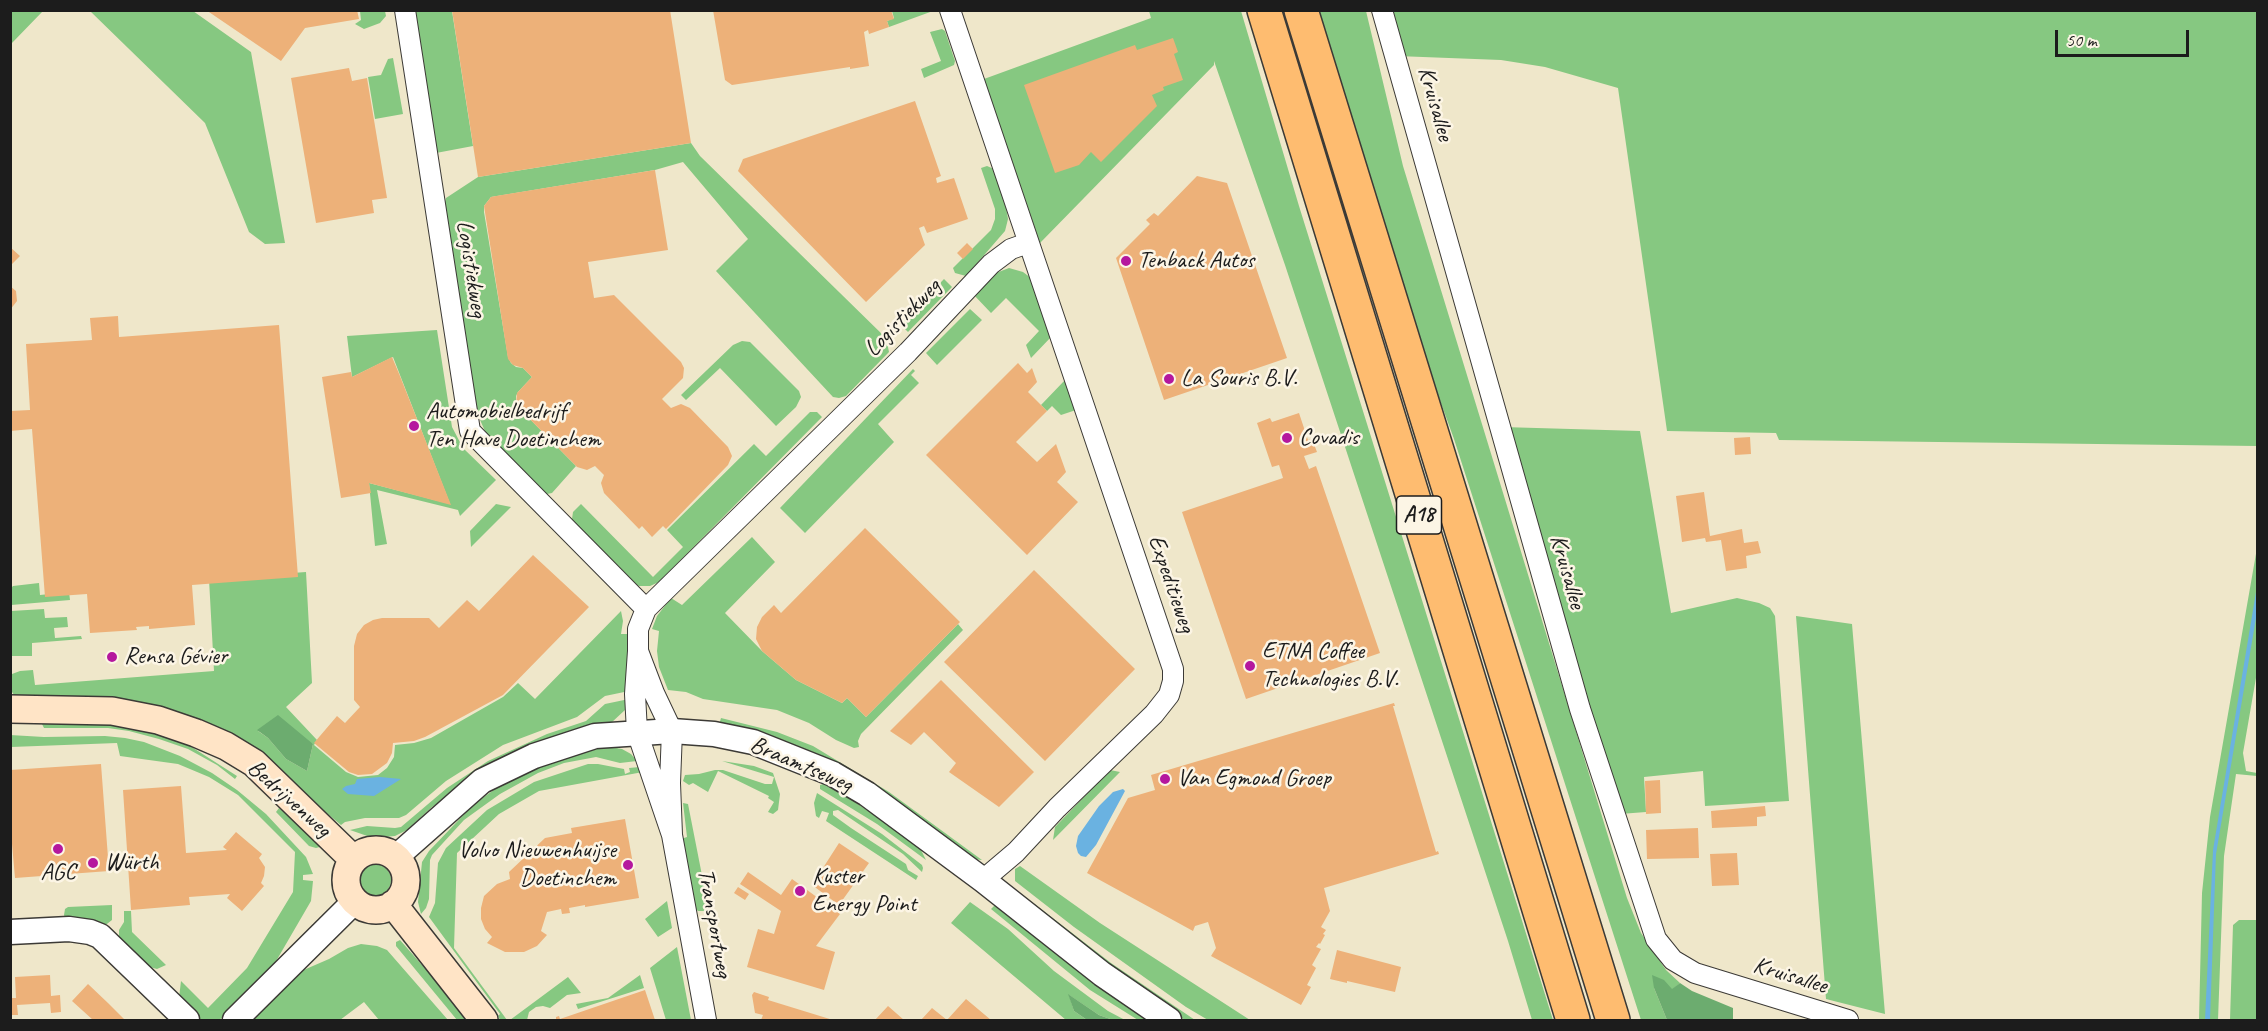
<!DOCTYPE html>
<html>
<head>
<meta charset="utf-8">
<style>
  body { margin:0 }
  #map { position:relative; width:2268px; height:1031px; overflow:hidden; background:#efe7ca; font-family:Caveat,sans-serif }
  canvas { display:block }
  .frame { position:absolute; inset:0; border:12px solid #1c1c1c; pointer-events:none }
  .scale { position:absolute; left:2055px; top:30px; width:134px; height:27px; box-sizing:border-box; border:3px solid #1c1c1c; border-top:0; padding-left:8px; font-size:18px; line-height:21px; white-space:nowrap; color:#1c1c1c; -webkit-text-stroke:4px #fcf5e5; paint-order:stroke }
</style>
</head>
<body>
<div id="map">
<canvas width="2268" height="1031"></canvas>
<div class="frame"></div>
<div class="scale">50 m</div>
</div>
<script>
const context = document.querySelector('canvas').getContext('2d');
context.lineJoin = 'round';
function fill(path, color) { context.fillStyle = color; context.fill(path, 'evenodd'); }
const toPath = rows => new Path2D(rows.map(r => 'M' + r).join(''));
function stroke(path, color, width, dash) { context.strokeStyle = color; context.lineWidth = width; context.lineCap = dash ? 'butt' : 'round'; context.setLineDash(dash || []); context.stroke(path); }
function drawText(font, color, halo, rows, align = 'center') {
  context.font = font + ' Caveat,sans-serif'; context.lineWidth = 5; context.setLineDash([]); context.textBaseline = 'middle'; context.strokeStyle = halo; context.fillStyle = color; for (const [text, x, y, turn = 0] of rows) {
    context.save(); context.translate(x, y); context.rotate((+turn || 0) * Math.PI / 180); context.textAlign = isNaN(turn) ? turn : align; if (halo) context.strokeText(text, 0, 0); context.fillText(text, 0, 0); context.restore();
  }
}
fill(toPath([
  [11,11,43,11,11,44],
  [90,11,193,11,251,52,285,243,265,244,249,232,205,123],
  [360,11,385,11,386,16,380,23,364,29,355,24,361,20],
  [414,11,452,11,473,146,436,153],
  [892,11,933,11,889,27,887,21,894,18],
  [1149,11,1241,11,1299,206,1553,1020,1532,1020,1508,941,1285,265,1214,61,1214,65,1040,243,984,79,1151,18],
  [1318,11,1366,11,1403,166,1627,898,1641,933,1666,970,1680,983,1672,990,1654,988,1667,1020,1641,1020,1454,439,1409,315],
  [1386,11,2257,11,2257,446,1779,440,1776,433,1667,431,1618,88,1545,67,1501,60,1397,56],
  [942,29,945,31,955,61,954,65,924,78,921,69,941,61,930,32],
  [393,58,403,114,375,119,368,77,381,75,388,59],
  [691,143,700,156,886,338,889,352,846,396,839,398,833,397,716,271,748,239,683,162,655,170,491,197,484,206,484,212,508,357,511,363,516,367,523,368,532,377,518,392,516,396,516,405,576,466,552,493,547,494,542,492,487,436,478,415,444,206,446,198,478,177],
  [987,166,994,169,1006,207,1008,219,1005,231,966,276,955,273,953,268,991,230,995,219,995,209,981,168],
  [1009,268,1023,272,1031,278,1052,336,1031,358,1026,345,1039,331,1006,298,991,313,973,294,996,273],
  [944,279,952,287,908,332,900,324],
  [970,309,982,320,937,365,926,353],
  [437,330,452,427,463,448,496,480,460,516,458,510,377,490,387,544,375,546,369,483,450,504,393,357,352,377,347,336],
  [742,341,750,342,799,391,801,397,796,407,776,426,720,368,686,400,681,395,733,345],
  [913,369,915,371,911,375,919,383,878,424,894,442,805,533,780,508],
  [1065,380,1076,410,1061,415,1052,406,1047,411,1041,405],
  [810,412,817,412,822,417,659,582,650,586,639,586,634,583,574,526,572,519,573,512,581,504,653,577,683,547,667,530,754,444,766,456],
  [1502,427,1640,431,1671,613,1737,598,1759,603,1770,608,1775,616,1789,801,1705,806,1703,771,1644,777,1646,812,1620,814],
  [496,504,511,507,471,547,470,531],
  [752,537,775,562,725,613,762,651,796,680,842,703,847,698,866,717,958,624,963,630,861,734,858,741,859,747,854,748,836,740,809,723,777,710,703,699,686,692,668,690,659,667,657,651,659,631,652,629,657,616,671,598,682,605],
  [2257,548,2257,672,2243,753,2246,771,2257,773,2257,776,2236,774,2224,856,2218,1020,2199,1020,2202,893,2210,817],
  [306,572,312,683,286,707,317,740,314,745,346,772,358,777,378,775,387,768,394,757,395,745,414,743,431,738,503,697,518,683,535,699,621,611,623,621,621,634,628,634,629,691,605,696,577,717,503,745,446,781,406,815,399,818,365,818,345,822,341,825,260,758,17,699,12,692,10,677,12,674,20,671,33,670,35,685,214,671,209,579],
  [258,731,313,744,307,771,286,759,268,738],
  [39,583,40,595,69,592,70,600,11,605,10,589,13,586],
  [44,609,45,618,67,617,68,627,54,628,55,638,81,636,82,639,32,643,32,656,11,656,11,611],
  [1796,616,1852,624,1885,1014,1826,999],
  [629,699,625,710,611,723,455,791,432,807,407,830,395,836,373,838,350,830,367,826,395,828,401,827,447,788,488,761,547,734,586,721,605,704],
  [721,718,777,732,813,746,889,792,982,860,973,859,719,725],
  [41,722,124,725,176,737,237,776,235,779,217,765,188,749,159,739,129,731,108,728,44,728],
  [10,735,44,737,105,736,125,738,144,742,180,756,212,773,237,790,266,814,306,857,313,874,303,875,303,880,313,881,311,901,268,975,229,1015,218,1020,204,1020,197,1018,179,998,181,981,208,1008,247,968,293,892,295,852,238,795,209,777,178,764,120,756,117,743,11,747],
  [605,746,622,749,631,754,637,761,620,763,596,757,564,763,538,773,500,794,464,820,432,855,430,860,429,899,426,908,421,914,418,902,422,862,429,851,474,804,505,782,563,756],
  [722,761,754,766,773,773,780,794,778,810,773,814,768,812,774,802,768,798,769,796,718,771,708,792,693,783,689,785,683,781,685,775,699,774,715,770,723,770,765,784,772,784,774,777],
  [588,764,598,764,624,769,625,774,630,772,629,768,640,767,643,772,539,791,499,814,457,853,454,948,507,1020,500,1020,498,1016,500,1014,429,917,435,903,438,863,446,848,487,810,534,782],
  [1110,770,1120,772,1053,840,1055,827],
  [827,783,919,846,926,860,877,824,820,789,820,785],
  [817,793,882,834,922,865,923,868,922,872,903,854,838,810,833,811,833,815,851,828,906,864,908,870,918,876,916,880,826,821,829,813,822,811,819,818,816,816,814,803],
  [683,803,688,804,709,911,698,911,693,906,681,839,687,837],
  [279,808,297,823,320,847,316,848,309,846,276,812],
  '359 880a16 16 0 1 1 32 0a16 16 0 1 1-32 0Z',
  [1020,866,1100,923,1250,1020,1208,1020,1186,1007,1074,927,1015,881,1015,869],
  [1019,892,1111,963,1195,1020,1185,1020,1153,998,1017,895],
  [667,901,672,928,658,937,645,919],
  [970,902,1008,929,1054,971,1108,1011,1125,1020,1113,1020,1099,1015,1069,995,1074,1011,1087,1020,1066,1020,951,923],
  [996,904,1152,1020,1138,1020,1090,990,991,909],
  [112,905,112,920,103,927,65,918,64,915,65,909,68,907],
  [124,911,131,911,132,932,166,965,157,969,146,966,119,938,119,930,124,922],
  [2239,920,2257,920,2257,1020,2230,1020,2233,925],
  [400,940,443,989,466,1020,457,1020,396,946,396,942],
  [361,944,377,946,387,950,448,1020,379,1020,364,1002,340,1020,252,1020,299,972,329,959,348,948],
  [677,947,691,1020,666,1020,650,968],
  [640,975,644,988,578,1009,576,1004,608,998],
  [568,977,581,993,567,995,550,1008,543,1006,536,1007,529,1012,527,1020,510,1020]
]), '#86c881');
fill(toPath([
  [278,715,313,744,307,771,286,759,268,738,257,730],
  [1652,975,1664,980,1672,989,1680,983,1692,991,1733,1008,1733,1020,1667,1020,1654,988],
  [1068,994,1099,1015,1113,1020,1087,1020,1074,1011]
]), '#6cac6f');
fill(toPath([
  [2257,586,2257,612,2216,854,2210,1020,2205,1020,2213,850],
  [380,777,401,779,374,796,348,794,342,789,346,786,355,784,357,779],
  [1123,789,1125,791,1096,845,1086,857,1081,856,1078,853,1076,846,1078,836,1099,806,1113,792]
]), '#6ab2e1');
fill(toPath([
  [206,10,357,10,359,19,305,28,281,61],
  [452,10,670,10,691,143,478,177],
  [713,10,891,10,894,19,887,21,889,27,869,34,868,30,864,32,869,66,850,69,850,67,732,85,725,80],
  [1173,38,1178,52,1174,54,1183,80,1163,87,1164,90,1152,95,1157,106,1101,162,1091,152,1079,165,1055,173,1024,85,1135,45,1137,50],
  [349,68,352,81,367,78,387,198,372,200,374,213,316,223,291,78],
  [915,101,941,176,936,178,937,183,954,178,968,219,927,233,924,226,919,228,925,245,866,302,738,171,743,159],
  [655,170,668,250,588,262,594,298,614,295,681,362,684,368,683,378,662,399,671,408,681,404,690,408,728,447,732,456,728,465,666,529,663,526,652,537,642,526,639,529,604,493,601,483,604,475,595,466,587,470,577,467,516,405,517,393,532,377,523,368,513,365,508,359,484,206,491,197,496,196],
  [1197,176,1227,183,1287,358,1164,400,1116,258,1150,224,1146,220,1154,213,1158,216],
  [967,243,973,249,963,259,957,253],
  [10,247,20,256,10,266],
  [10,286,16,291,17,301,10,310],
  [118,316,119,337,279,325,298,577,192,585,195,625,149,629,149,626,136,627,137,630,90,633,87,594,45,597,32,429,10,431,10,411,30,410,26,344,92,340,90,318],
  [392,357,400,376,451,505,369,483,371,493,341,498,322,377,351,372,352,377],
  [1018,363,1027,373,1032,368,1037,382,1028,392,1047,411,1016,442,1037,462,1056,444,1066,472,1057,482,1078,502,1027,555,926,455],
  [1299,413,1308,440,1312,439,1317,452,1304,456,1309,469,1316,466,1380,653,1246,699,1182,512,1283,478,1279,465,1272,467,1257,423,1270,418,1272,422],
  [1750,437,1751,454,1735,455,1734,438],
  [1704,492,1710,536,1742,529,1744,543,1758,541,1761,553,1746,556,1747,568,1726,571,1721,540,1706,542,1705,538,1682,542,1676,496],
  [865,528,960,622,866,717,847,698,842,703,796,680,762,651,756,639,757,627,762,617,774,605,781,613],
  [533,555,589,607,503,695,425,737,414,741,393,743,392,753,387,763,372,774,358,775,349,772,314,743,337,716,345,723,360,707,354,700,354,646,357,634,364,625,373,620,382,618,429,618,439,628,467,600,479,611],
  [1034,570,1135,669,1045,761,944,662],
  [941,680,1034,772,999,807,949,772,956,763,924,732,911,745,890,731],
  [1394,703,1395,706,1393,706,1436,852,1438,851,1439,854,1324,888,1330,911,1321,927,1326,930,1323,934,1325,935,1320,944,1319,943,1316,947,1321,949,1312,965,1316,968,1307,985,1311,987,1301,1005,1211,956,1216,948,1208,922,1195,926,1193,931,1087,873,1128,798,1155,790,1151,775],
  [101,764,109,871,15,878,10,821,10,770],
  [1660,780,1661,813,1646,814,1645,781],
  [181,786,186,853,227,850,223,847,236,832,262,854,259,858,265,867,264,876,261,883,264,886,242,911,227,898,230,894,189,897,190,905,131,910,123,790],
  [1765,806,1766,816,1757,817,1757,826,1712,828,1711,811],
  [625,819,639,898,585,907,585,905,569,908,570,913,562,914,561,909,547,912,541,931,547,935,537,946,524,952,505,952,487,943,492,937,485,929,481,919,481,908,484,896,497,884,510,879,509,872,545,838,572,833,571,828],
  [1698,828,1699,858,1647,859,1646,830],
  [839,843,869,863,839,905,812,885],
  [1737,853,1739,885,1712,886,1710,854],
  [748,872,781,895,792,879,840,914,816,946,835,952,824,990,747,967,758,929,774,934,781,911,740,884],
  [738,887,749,894,745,900,734,893],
  [1337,950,1401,967,1395,992,1347,981,1347,983,1330,979],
  [50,975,51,996,60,995,61,1012,51,1013,50,1003,17,1005,18,1015,10,1015,10,998,16,998,15,977],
  [88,984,108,1003,125,1020,93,1020,72,1001],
  [645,990,655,1020,556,1020,556,1017,559,1016,560,1019],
  [754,992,769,997,768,1000,833,1020,761,1020,763,1015,755,1013,752,995],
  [966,999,991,1020,947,1020],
  [888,1006,904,1020,875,1020],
  [932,1008,947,1020,921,1020]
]), '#edb179');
const minor = toPath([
  [405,10,470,431,646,609,908,352,991,264,1011,249,1028,243],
  [950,10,1173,669,1173,681,1169,695,1154,714,1057,808,1016,852,983,880],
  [1382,10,1580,709,1656,939,1673,960,1695,973,1848,1020],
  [638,651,654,693,672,731,670,783,672,835,637,732,635,694,638,651],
  [638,651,638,629,646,609],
  [672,835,706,1020]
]);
const tertiary = toPath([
  [396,857,482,781,534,756,595,736,672,731,714,734,753,742,833,774,867,794,983,880,1102,974,1169,1020],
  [10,932,69,929,90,932,100,936,187,1020],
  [235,1020,355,901]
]);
const secondary = toPath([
  [10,709,112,711,158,720,196,733,226,746,254,763,353,859],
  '346 880a30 30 0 1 1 60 0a30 30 0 1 1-60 0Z',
  [393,904,484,1020]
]);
const motorway = toPath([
  [1264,10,1573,1020],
  [1301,10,1613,1020]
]);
stroke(minor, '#3c3a36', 22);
stroke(tertiary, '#3c3a36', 27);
stroke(secondary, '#3c3a36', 30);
stroke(motorway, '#3c3a36', 36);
stroke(minor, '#fff', 20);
stroke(tertiary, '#fff', 24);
stroke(secondary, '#ffe4c6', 27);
stroke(motorway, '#febc70', 33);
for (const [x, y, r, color] of [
  [1126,261,6,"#b5179e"],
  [1169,379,6,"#b5179e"],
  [414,426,6,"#b5179e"],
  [1287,438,6,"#b5179e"],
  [112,657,6,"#b5179e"],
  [1250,666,6,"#b5179e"],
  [1165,779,6,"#b5179e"],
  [58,849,6,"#b5179e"],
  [93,863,6,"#b5179e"],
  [628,865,6,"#b5179e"],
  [800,891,6,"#b5179e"]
]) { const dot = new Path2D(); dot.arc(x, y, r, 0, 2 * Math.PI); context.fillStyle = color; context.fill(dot); stroke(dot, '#fcf5e5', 2); }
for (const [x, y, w] of [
  [1419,515,45]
]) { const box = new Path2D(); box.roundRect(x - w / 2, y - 19, w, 38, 4.5); context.fillStyle = '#fcf5e5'; context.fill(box); stroke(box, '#1c1c1c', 1.5); }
drawText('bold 22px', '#1c1c1c', null, [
  ["A18",1419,515]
]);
drawText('24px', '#1c1c1c', '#fcf5e5', [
  ["Kruisallee",1435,104,74],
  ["Logistiekweg",471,269,81],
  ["Logistiekweg",903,318,-46],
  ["Kruisallee",1567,572,74],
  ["Expeditieweg",1171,584,71],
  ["Braamtseweg",801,765,23],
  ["Bedrijvenweg",289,799,42],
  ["Transportweg",714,923,80],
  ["Kruisallee",1790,976,17]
]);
drawText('24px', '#1c1c1c', '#fcf5e5', [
  ["Tenback Autos",1138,261],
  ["La Souris B.V.",1181,379],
  ["Automobielbedrijf",426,412],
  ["Ten Have Doetinchem",426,440],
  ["Covadis",1299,438],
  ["ETNA Coffee",1262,652],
  ["Technologies B.V.",1262,680],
  ["Rensa Gévier",124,657],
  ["Van Egmond Groep",1177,779],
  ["Volvo Nieuwenhuijse",616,851,"right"],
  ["Doetinchem",616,879,"right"],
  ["Würth",105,863],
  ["AGC",58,873,"center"],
  ["Kuster",812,877],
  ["Energy Point",812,905]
], 'left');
</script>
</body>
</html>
